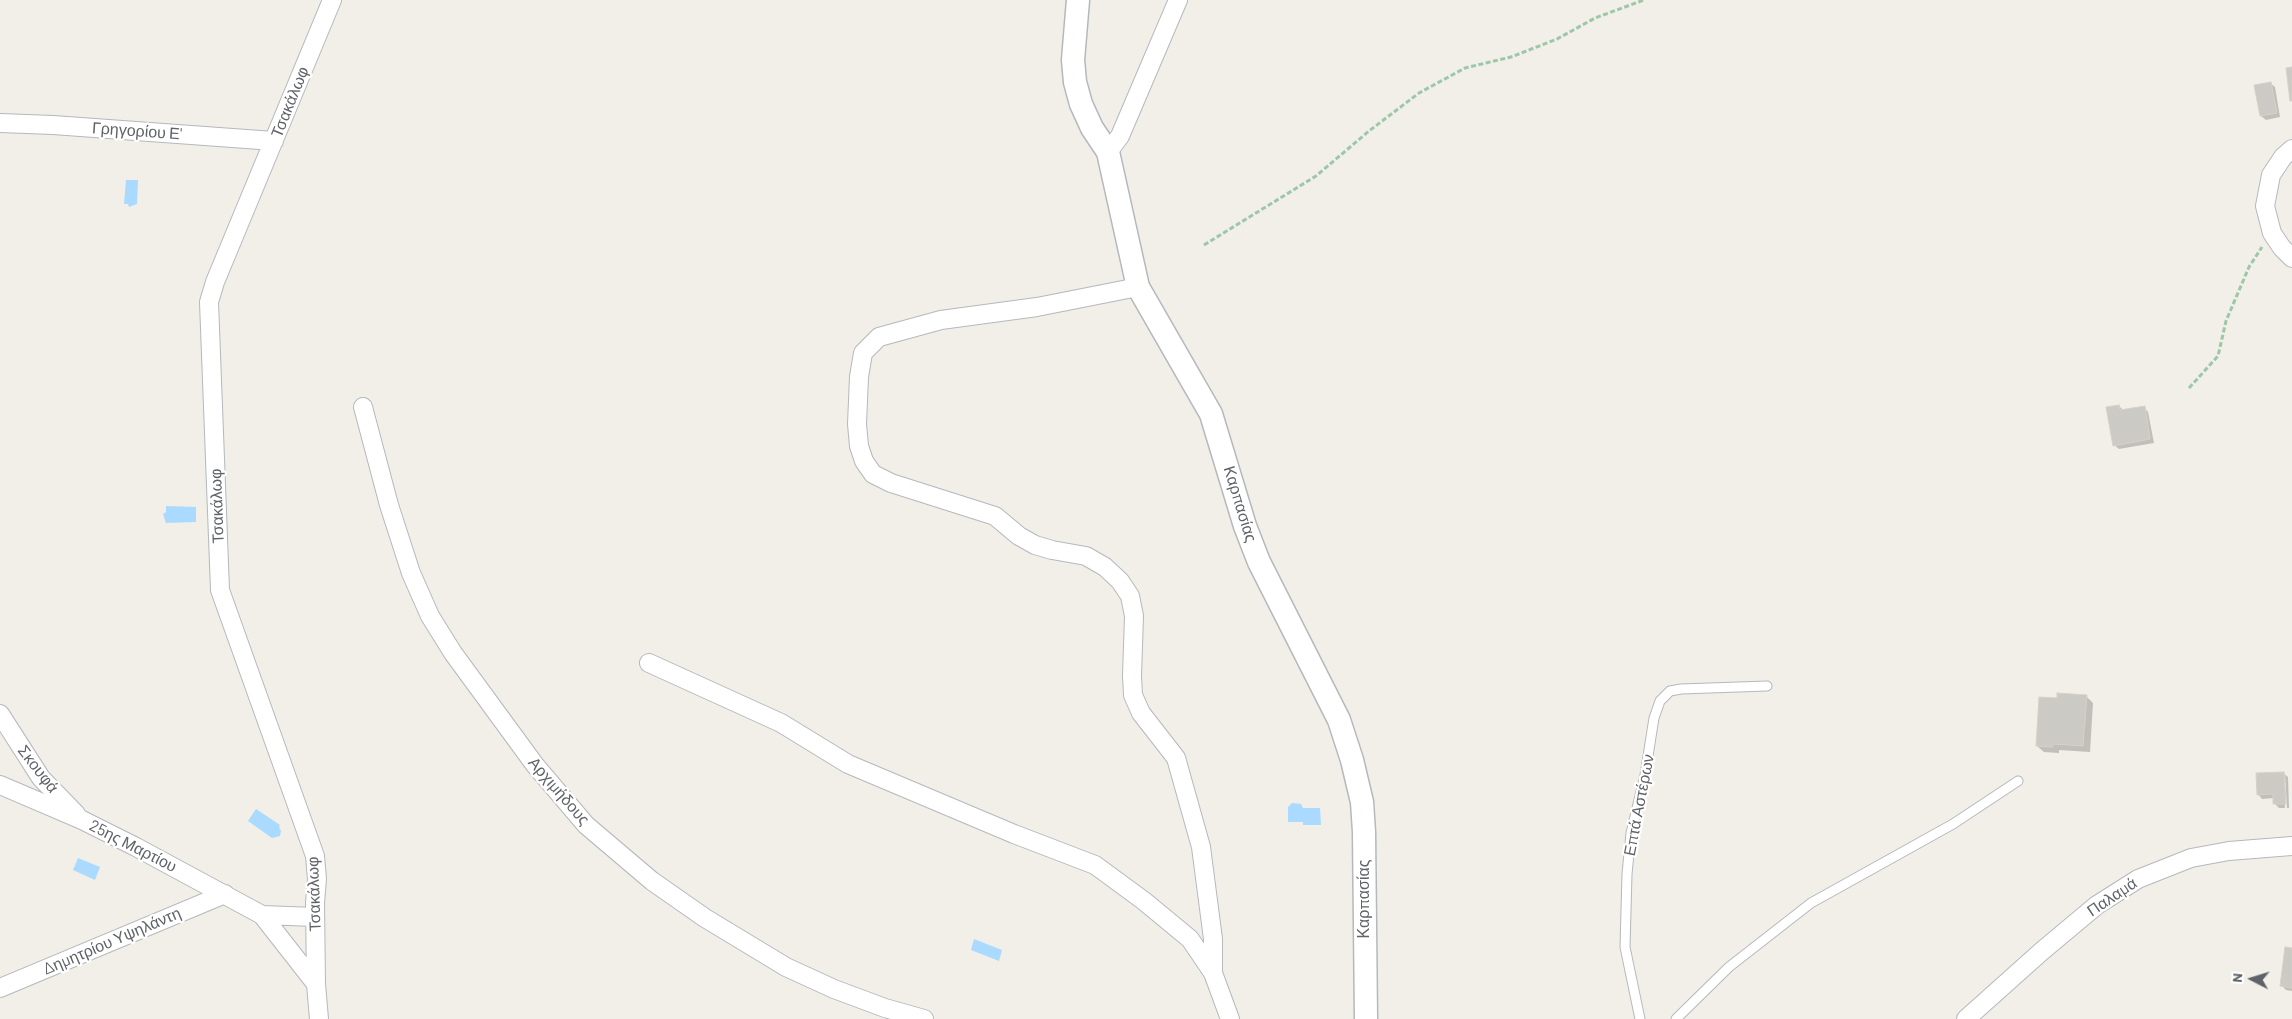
<!DOCTYPE html>
<html>
<head>
<meta charset="utf-8">
<style>
  body { margin:0 }
  #map { position:relative; width:2292px; height:1019px; overflow:hidden; background:#f1efe8; font-family:Barlow,sans-serif }
  canvas { display:block }
  .north { position:absolute; left:2227px; top:954px; width:50px; height:50px; -webkit-text-stroke:4px #fff; paint-order:stroke; rotate:275deg; font-size:14px; font-weight:700; line-height:20px; text-align:center; color:#5f6368 }
  .north::after { content:''; display:block; margin:auto; width:18px; height:22px; background:#5f6368; clip-path:polygon(50% 0,100% 100%,50% 72%,0 100%) }
</style>
</head>
<body>
<div id="map">
<canvas width="2292" height="1019"></canvas>
<div class="north">N</div>
</div>
<script>
const context = document.querySelector('canvas').getContext('2d');
context.lineJoin = 'round';
function fill(path, color) { context.fillStyle = color; context.fill(path, 'evenodd'); }
const toPath = rows => new Path2D(rows.map(r => 'M' + r).join(''));
function stroke(path, color, width, dash) { context.strokeStyle = color; context.lineWidth = width; context.lineCap = dash ? 'butt' : 'round'; context.setLineDash(dash || []); context.stroke(path); }
function drawText(font, color, halo, rows, align = 'center') {
  context.font = font + ' Barlow,sans-serif'; context.lineWidth = 4.5; context.setLineDash([]); context.textBaseline = 'middle'; context.strokeStyle = halo; context.fillStyle = color; for (const [text, x, y, turn = 0] of rows) {
    context.save(); context.translate(x, y); context.rotate((+turn || 0) * Math.PI / 180); context.textAlign = isNaN(turn) ? turn : align; if (halo) context.strokeText(text, 0, 0); context.fillText(text, 0, 0); context.restore();
  }
}
fill(toPath([
  [126,180,138,180,137,204,129,207,128,204,124,204],
  [166,506,196,507,196,522,166,523,163,514,166,512],
  [1292,803,1301,804,1303,808,1320,808,1321,825,1303,825,1303,822,1288,822,1288,807],
  [256,809,280,825,279,827,281,831,280,836,272,838,248,821],
  [78,858,100,867,95,880,73,870],
  [974,939,1002,950,999,961,971,950]
]), '#aadaff');
fill(toPath([
  [2270,83,2275,87,2280,117,2266,120,2261,116],
  [2119,406,2124,411,2144,407,2148,412,2154,443,2119,449,2114,445],
  [2086,696,2093,703,2090,752,2059,750,2059,753,2044,752,2037,746],
  [2283,773,2288,777,2289,808,2287,808,2285,775,2283,775,2285,808,2279,808,2275,804,2274,798,2262,799,2258,794],
  [2292,949,2292,991,2286,990,2282,986]
]), '#0003');
const building = toPath([
  [2292,67,2292,101,2290,101,2286,68,2292,67],
  [2271,82,2277,113,2260,116,2254,85,2271,82],
  [2119,405,2120,410,2145,406,2150,439,2113,446,2106,407,2119,405],
  [2057,693,2087,695,2083,746,2053,744,2053,747,2036,746,2039,697,2057,698,2057,693],
  [2284,772,2286,804,2273,804,2273,794,2257,795,2256,773,2284,772],
  [2285,947,2292,948,2292,988,2280,986,2285,947]
]);
fill(building, '#cccac5');
stroke(building, '#d6d1c6', 1);
const service = toPath([
  [1640,1019,1625,947,1627,874,1631,833,1645,775,1654,718,1660,701,1670,691,1681,689,1767,686],
  [1676,1019,1729,967,1811,903,1953,824,2018,781]
]);
const minor = toPath([
  [0,123,53,125,274,141],
  [2292,149,2283,157,2271,175,2265,206,2272,233,2282,248,2292,258],
  [1108,152,1120,136,1178,0],
  [1138,287,1037,307,941,320,879,337,863,353,859,377,857,424,859,446,864,461,873,474,891,483,995,516,1019,536,1035,545,1052,550,1086,556,1105,567,1120,581,1130,596,1134,616,1132,676,1133,695,1141,713,1176,758,1201,847,1213,939,1213,973,1230,1019],
  [363,407,389,505,411,573,430,616,453,653,535,765,586,825,652,881,705,918,786,967,834,989,885,1008,924,1019],
  [649,663,781,723,848,764,1014,834,1095,865,1144,901,1190,939,1213,973],
  [0,714,41,778,76,814],
  [0,785,82,820,136,847,262,915,316,984],
  [262,915,315,917],
  [0,988,225,894],
  [319,1019,316,984,315,903,317,879,315,856,220,590,209,302,215,282,332,0],
  [1966,1019,2042,951,2097,905,2138,879,2191,858,2229,851,2292,846]
]);
const tertiary = toPath([
  [1078,0,1073,60,1075,82,1081,104,1092,128,1108,152,1138,287,1211,414,1245,526,1259,562,1339,720,1352,760,1362,802,1364,832,1366,1019]
]);
stroke(service, '#b5b8bc', 11);
stroke(minor, '#b5b8bc', 20);
stroke(tertiary, '#b5b8bc', 25);
stroke(toPath([
  [1204,245,1316,176,1369,131,1419,93,1465,68,1511,57,1557,39,1595,18,1644,0],
  [2189,388,2218,356,2226,321,2249,267,2262,247]
]), '#9cc7a9', 3, [5, 2.5]);
stroke(service, '#fff', 9);
stroke(minor, '#fff', 18);
stroke(tertiary, '#fff', 22);
drawText('16px', '#5f6368', '#fff', [
  ["Τσακάλωφ",290,102,-68],
  ["Γρηγορίου Ε'",137,131,4],
  ["Καρπασίας",1240,504,73],
  ["Τσακάλωφ",217,506,-92],
  ["Σκουφά",38,769,52],
  ["Αρχιμήδους",559,791,49],
  ["Επτά Αστέρων",1639,805,-79],
  ["25ης Μαρτίου",133,846,27],
  ["Τσακάλωφ",314,894,-92],
  ["Παλαμά",2112,897,-34],
  ["Καρπασίας",1364,899,-90],
  ["Δημητρίου Υψηλάντη",112,941,-23]
]);
</script>
</body>
</html>
